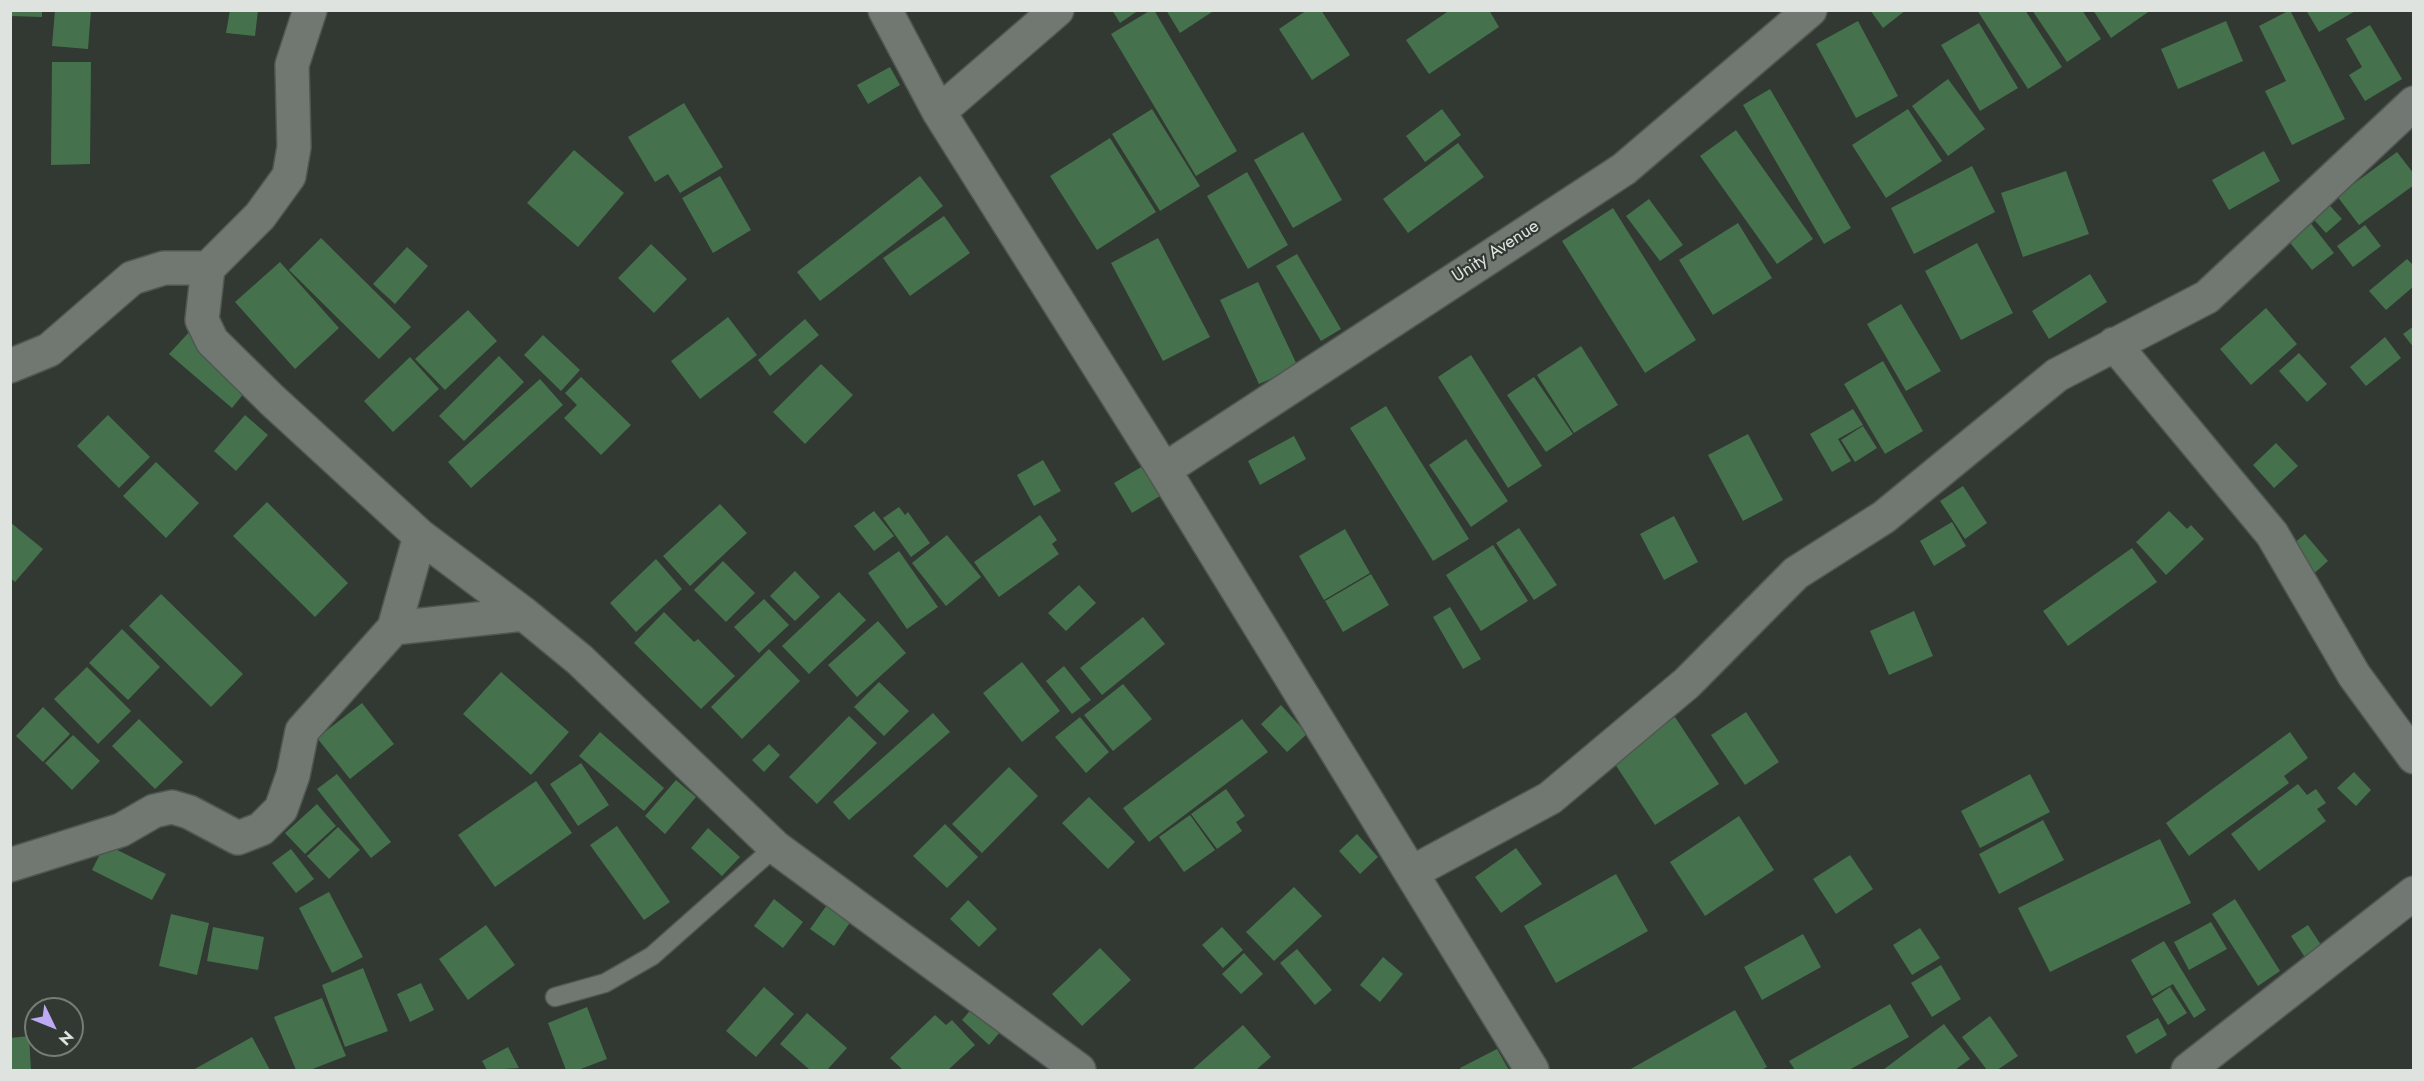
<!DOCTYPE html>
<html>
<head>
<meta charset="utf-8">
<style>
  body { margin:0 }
  #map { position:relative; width:2424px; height:1081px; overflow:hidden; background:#323832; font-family:Jost,sans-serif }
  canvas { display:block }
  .frame { position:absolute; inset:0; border:12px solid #dfe3df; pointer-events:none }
  .north { position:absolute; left:24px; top:997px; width:60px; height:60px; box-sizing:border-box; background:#323832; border:2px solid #777c77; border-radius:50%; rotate:133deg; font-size:16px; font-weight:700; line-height:24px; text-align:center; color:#dfe3df }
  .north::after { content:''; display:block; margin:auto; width:21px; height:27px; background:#bea9f5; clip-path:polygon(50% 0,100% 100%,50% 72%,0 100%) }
</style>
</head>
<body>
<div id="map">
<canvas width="2424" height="1081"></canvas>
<div class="frame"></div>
<div class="north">N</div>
</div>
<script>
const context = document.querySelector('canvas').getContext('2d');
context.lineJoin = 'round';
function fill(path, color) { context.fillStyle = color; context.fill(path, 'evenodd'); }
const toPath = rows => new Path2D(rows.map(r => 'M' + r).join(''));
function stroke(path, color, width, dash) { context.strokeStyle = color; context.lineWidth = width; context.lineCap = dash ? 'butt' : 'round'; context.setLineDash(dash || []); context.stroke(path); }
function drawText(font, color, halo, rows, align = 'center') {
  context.font = font + ' Jost,sans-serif'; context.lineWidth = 4.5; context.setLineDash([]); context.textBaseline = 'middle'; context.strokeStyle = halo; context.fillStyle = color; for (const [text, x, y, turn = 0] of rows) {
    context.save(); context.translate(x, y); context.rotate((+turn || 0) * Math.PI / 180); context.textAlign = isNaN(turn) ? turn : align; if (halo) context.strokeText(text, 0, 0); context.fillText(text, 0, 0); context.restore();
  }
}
fill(toPath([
  [10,10,42,10,42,17,10,16],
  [55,10,91,10,88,49,52,46],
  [230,10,258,10,255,36,226,33],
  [1112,10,1139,10,1120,23],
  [1151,10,1154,10,1237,151,1196,176,1111,34],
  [1166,10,1215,10,1180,33],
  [1307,10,1321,10,1350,55,1312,80,1279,29],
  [1450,10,1489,10,1499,27,1429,74,1406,40],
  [1870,10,1906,10,1883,28],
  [1977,10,2025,10,2062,67,2028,89],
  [2032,10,2082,10,2101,39,2067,62],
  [2093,10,2151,10,2111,38],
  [2290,10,2345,119,2292,145,2265,91,2286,81,2259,26],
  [2306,10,2357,10,2319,32],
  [1858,21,1898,96,1856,118,1816,44],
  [2226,21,2243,61,2178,89,2161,49],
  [1979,23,2018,88,1980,111,1941,45],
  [2370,25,2402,79,2365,101,2349,75,2362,67,2346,39],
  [52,62,91,62,90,164,51,165],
  [890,67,900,85,868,104,857,85],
  [1948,79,1985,129,1948,156,1912,106],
  [1770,89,1851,228,1824,244,1743,105],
  [684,103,723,167,680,193,668,174,655,182,628,137],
  [1152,109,1200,186,1160,211,1112,134],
  [1442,109,1461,135,1425,162,1406,136],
  [1908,109,1942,161,1886,198,1852,145],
  [1736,130,1813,239,1777,264,1700,156],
  [1303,132,1342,200,1293,228,1254,160],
  [1110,138,1156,212,1097,250,1050,176],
  [1458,143,1484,177,1408,233,1383,199],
  [574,150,624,193,578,247,527,203],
  [2264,151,2280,181,2229,210,2212,180],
  [2397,152,2414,174,2414,185,2359,225,2337,196],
  [1972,166,1995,212,1914,254,1891,208],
  [2066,171,2089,234,2023,257,2001,193],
  [1247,172,1288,245,1248,269,1207,196],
  [720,176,751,230,713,253,682,198],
  [920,176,943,206,820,301,797,272],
  [2323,198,2342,219,2326,233,2307,212],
  [1649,199,1683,245,1660,261,1626,216],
  [1613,208,1696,340,1645,373,1562,241],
  [944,216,970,253,910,296,883,258],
  [2305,216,2334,253,2312,270,2283,234],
  [1738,223,1772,278,1713,315,1679,260],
  [2365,225,2381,246,2353,267,2337,246],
  [321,238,411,327,379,359,289,270],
  [1158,238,1210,337,1163,361,1111,263],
  [1977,243,2013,313,1961,340,1925,271],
  [651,244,687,279,654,313,618,278],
  [407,247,428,266,395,304,373,284],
  [1297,254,1341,329,1321,341,1276,266],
  [2407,259,2414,266,2414,286,2386,310,2369,291],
  [280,262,339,328,295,369,235,302],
  [2090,274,2107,302,2049,339,2032,311],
  [1258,282,1298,367,1259,384,1220,300],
  [1901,304,1941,371,1906,391,1867,324],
  [2266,308,2297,344,2251,385,2220,349],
  [468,310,497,341,445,390,415,359],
  [728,317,757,355,700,399,671,361],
  [805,319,819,335,770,376,758,360],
  [2414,326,2414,348,2403,334],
  [191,330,249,387,232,408,169,354],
  [543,335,580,370,561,391,524,355],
  [2385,337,2401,358,2366,386,2350,367],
  [1581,346,1618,405,1574,433,1537,375],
  [2299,353,2327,384,2307,402,2279,371],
  [1471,355,1542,466,1508,488,1438,377],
  [499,356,524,382,464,441,439,416],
  [410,357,439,389,393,432,364,401],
  [1883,361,1923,431,1885,454,1844,384],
  [821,364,853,395,805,444,773,412],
  [581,377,631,425,601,455,564,418,577,405,565,393],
  [1534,377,1573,434,1546,452,1507,395],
  [540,379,563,405,471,488,448,462],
  [1386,406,1469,539,1433,561,1350,428],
  [1853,409,1863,425,1838,439,1851,461,1832,472,1810,434],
  [108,415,150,457,119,488,77,446],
  [245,415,268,435,236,471,214,451],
  [1863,426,1877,448,1855,462,1841,440],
  [1748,434,1783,500,1743,521,1708,455],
  [1294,436,1306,459,1260,485,1248,461],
  [1466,439,1508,501,1471,527,1429,465],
  [2276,443,2298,466,2274,488,2253,465],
  [1043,460,1061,491,1034,506,1017,475],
  [156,462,199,503,166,538,123,496],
  [1143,466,1160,496,1132,513,1114,483],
  [1963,486,1987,523,1965,539,1940,501],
  [267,502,348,583,315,617,233,536],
  [720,504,747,533,690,586,663,556],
  [899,507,905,515,908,512,930,543,911,557,883,518],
  [874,511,894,536,874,551,854,526],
  [2169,511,2187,529,2191,525,2204,539,2166,575,2136,542],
  [1040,515,1057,540,1052,544,1059,554,999,597,974,562],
  [1674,516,1698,562,1664,580,1640,534],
  [10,522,43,549,15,582,10,578],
  [1952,522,1966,546,1934,566,1920,541],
  [1519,528,1557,585,1534,600,1496,543],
  [1345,529,1370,573,1324,600,1299,556],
  [2305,534,2328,561,2310,577,2286,550],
  [947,535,981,577,946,606,912,563],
  [1493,545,1528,601,1481,631,1446,575],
  [2132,548,2157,582,2068,646,2043,611],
  [899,551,938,607,907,629,868,573],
  [656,559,682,589,636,632,610,603],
  [723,561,755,593,726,622,694,590],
  [795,571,820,597,795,621,770,596],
  [1371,574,1389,605,1343,632,1325,601],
  [1079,585,1096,603,1066,631,1048,613],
  [839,592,866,620,809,674,782,646],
  [161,594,243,674,211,707,129,626],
  [764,599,789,625,759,653,734,627],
  [1450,607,1481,659,1463,669,1433,617],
  [1914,611,1933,656,1889,675,1870,631],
  [664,612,694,642,698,639,735,676,701,709,634,643],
  [1143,617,1165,644,1102,695,1080,668],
  [878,621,906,653,857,697,828,665],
  [122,629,160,667,128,700,89,663],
  [769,649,800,681,742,739,711,707],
  [1022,662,1060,711,1022,742,983,693],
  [1064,666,1091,700,1072,714,1046,681],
  [87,667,131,711,98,744,54,699],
  [501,672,569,732,531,775,463,714],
  [879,682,909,711,884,736,854,707],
  [1123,684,1152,719,1113,751,1084,715],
  [362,703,394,744,350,779,317,738],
  [1281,705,1307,734,1287,752,1261,724],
  [43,707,70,734,43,762,16,736],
  [1746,712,1779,762,1745,785,1711,735],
  [933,713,950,732,849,820,833,802],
  [849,716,877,743,817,804,789,777],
  [1080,717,1109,752,1086,773,1055,737],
  [1675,717,1719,784,1655,825,1611,758],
  [139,719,183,762,155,789,112,746],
  [1242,719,1268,752,1149,842,1123,808],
  [600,732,664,788,644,811,579,756],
  [2290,732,2308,758,2284,776,2289,783,2189,856,2166,823],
  [73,735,100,761,72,790,45,763],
  [769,744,780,755,764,772,752,760],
  [581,763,609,805,578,826,550,784],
  [1009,767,1038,796,982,853,952,824],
  [2354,772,2371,790,2356,806,2337,788],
  [337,774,391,842,371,858,317,789],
  [2030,774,2050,812,1980,848,1961,811],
  [676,780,696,797,665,834,645,816],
  [536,781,572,833,495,887,458,835],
  [2298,784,2307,795,2316,789,2326,803,2317,809,2326,821,2259,871,2231,834],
  [1226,789,1245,816,1236,822,1242,831,1217,849,1191,814],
  [1089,797,1135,842,1108,869,1062,823],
  [317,804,336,826,305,854,285,833],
  [1190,815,1215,850,1184,872,1159,837],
  [1739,816,1774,870,1705,916,1670,862],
  [2043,820,2064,860,1999,894,1979,854],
  [945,824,978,857,947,888,913,856],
  [617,826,670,902,644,920,590,845],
  [338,827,360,850,329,879,307,856],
  [708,828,740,857,722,876,691,848],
  [1357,834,1378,857,1360,874,1339,851],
  [2160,839,2191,903,2050,972,2018,908],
  [105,844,166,874,152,900,92,870],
  [1516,848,1542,884,1501,913,1475,877],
  [291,849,314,879,296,893,272,863],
  [1850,855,1873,889,1836,914,1813,879],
  [1616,874,1648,931,1556,983,1524,926],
  [1294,887,1322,916,1274,961,1246,932],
  [329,892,363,957,332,973,299,908],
  [774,899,803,922,783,948,754,926],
  [2235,899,2280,971,2258,986,2212,914],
  [968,900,997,929,979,947,950,919],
  [829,902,853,918,834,946,810,929],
  [171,914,209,923,197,975,159,966],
  [2211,922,2227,949,2189,970,2174,942],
  [486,925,515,965,468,1000,439,959],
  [2308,925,2323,948,2306,959,2291,936],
  [213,927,264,937,258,970,207,961],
  [1222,927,1243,950,1223,968,1202,945],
  [1920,928,1940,958,1912,975,1893,945],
  [1803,934,1821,967,1762,1000,1744,967],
  [2164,941,2206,1010,2194,1018,2173,984,2152,996,2131,960],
  [1100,948,1131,980,1082,1026,1052,994],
  [1297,949,1332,990,1315,1005,1280,963],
  [1244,953,1263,974,1241,994,1222,974],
  [1383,957,1403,974,1380,1002,1360,985],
  [1941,965,1961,999,1932,1017,1911,983],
  [363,968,388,1031,345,1047,322,985],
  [421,983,434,1010,410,1022,397,994],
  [764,987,794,1014,756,1057,726,1031],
  [2170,987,2187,1013,2168,1025,2152,999],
  [322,998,346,1056,310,1070,296,1070,274,1017],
  [980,999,1007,1024,989,1045,962,1020],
  [1890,1004,1909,1037,1849,1070,1795,1070,1789,1061],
  [587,1007,607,1059,578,1070,566,1070,548,1023],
  [1735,1010,1767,1067,1761,1070,1629,1070],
  [807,1013,847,1048,827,1070,810,1070,780,1044],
  [935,1015,946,1025,952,1020,975,1045,948,1070,903,1070,890,1058],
  [1990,1016,2018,1056,1997,1070,1987,1070,1962,1037],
  [2158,1018,2167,1035,2136,1054,2126,1036],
  [1944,1024,1970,1059,1955,1070,1883,1070],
  [1243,1025,1271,1057,1256,1070,1192,1070],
  [29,1036,31,1070,10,1070,10,1038],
  [252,1037,270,1070,193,1070],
  [508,1047,519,1068,487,1070,482,1061],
  [1497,1049,1509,1070,1461,1070,1460,1068]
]), '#45724c');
const service = toPath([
  [555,997,605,983,652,956,775,847]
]);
const minor = toPath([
  [310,10,292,65,294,147,289,176,260,216,208,268,202,320,212,341,272,400,420,536,524,614,580,660,775,847,1079,1070],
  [885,10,939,112,1164,470,1532,1070],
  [939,112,1057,10],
  [2114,344,2272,534,2354,675,2414,757],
  [10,366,49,350,132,278,164,268,208,268],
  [1164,470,1624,169,1810,10],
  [394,628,420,536],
  [10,865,121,830,154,811,172,807,189,812,238,838,261,829,281,809,293,775,302,731,394,628,524,614],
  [1411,873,1550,798,1687,683,1796,573,1884,517,2057,375,2207,297,2414,103],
  [2188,1070,2414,893]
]);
stroke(service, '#505751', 21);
stroke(minor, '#505751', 36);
stroke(service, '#707871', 18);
stroke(minor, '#707871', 33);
drawText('18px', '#dfe3df', '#323832', [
  ["Unity Avenue",1496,252,-33]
]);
</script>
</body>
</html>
